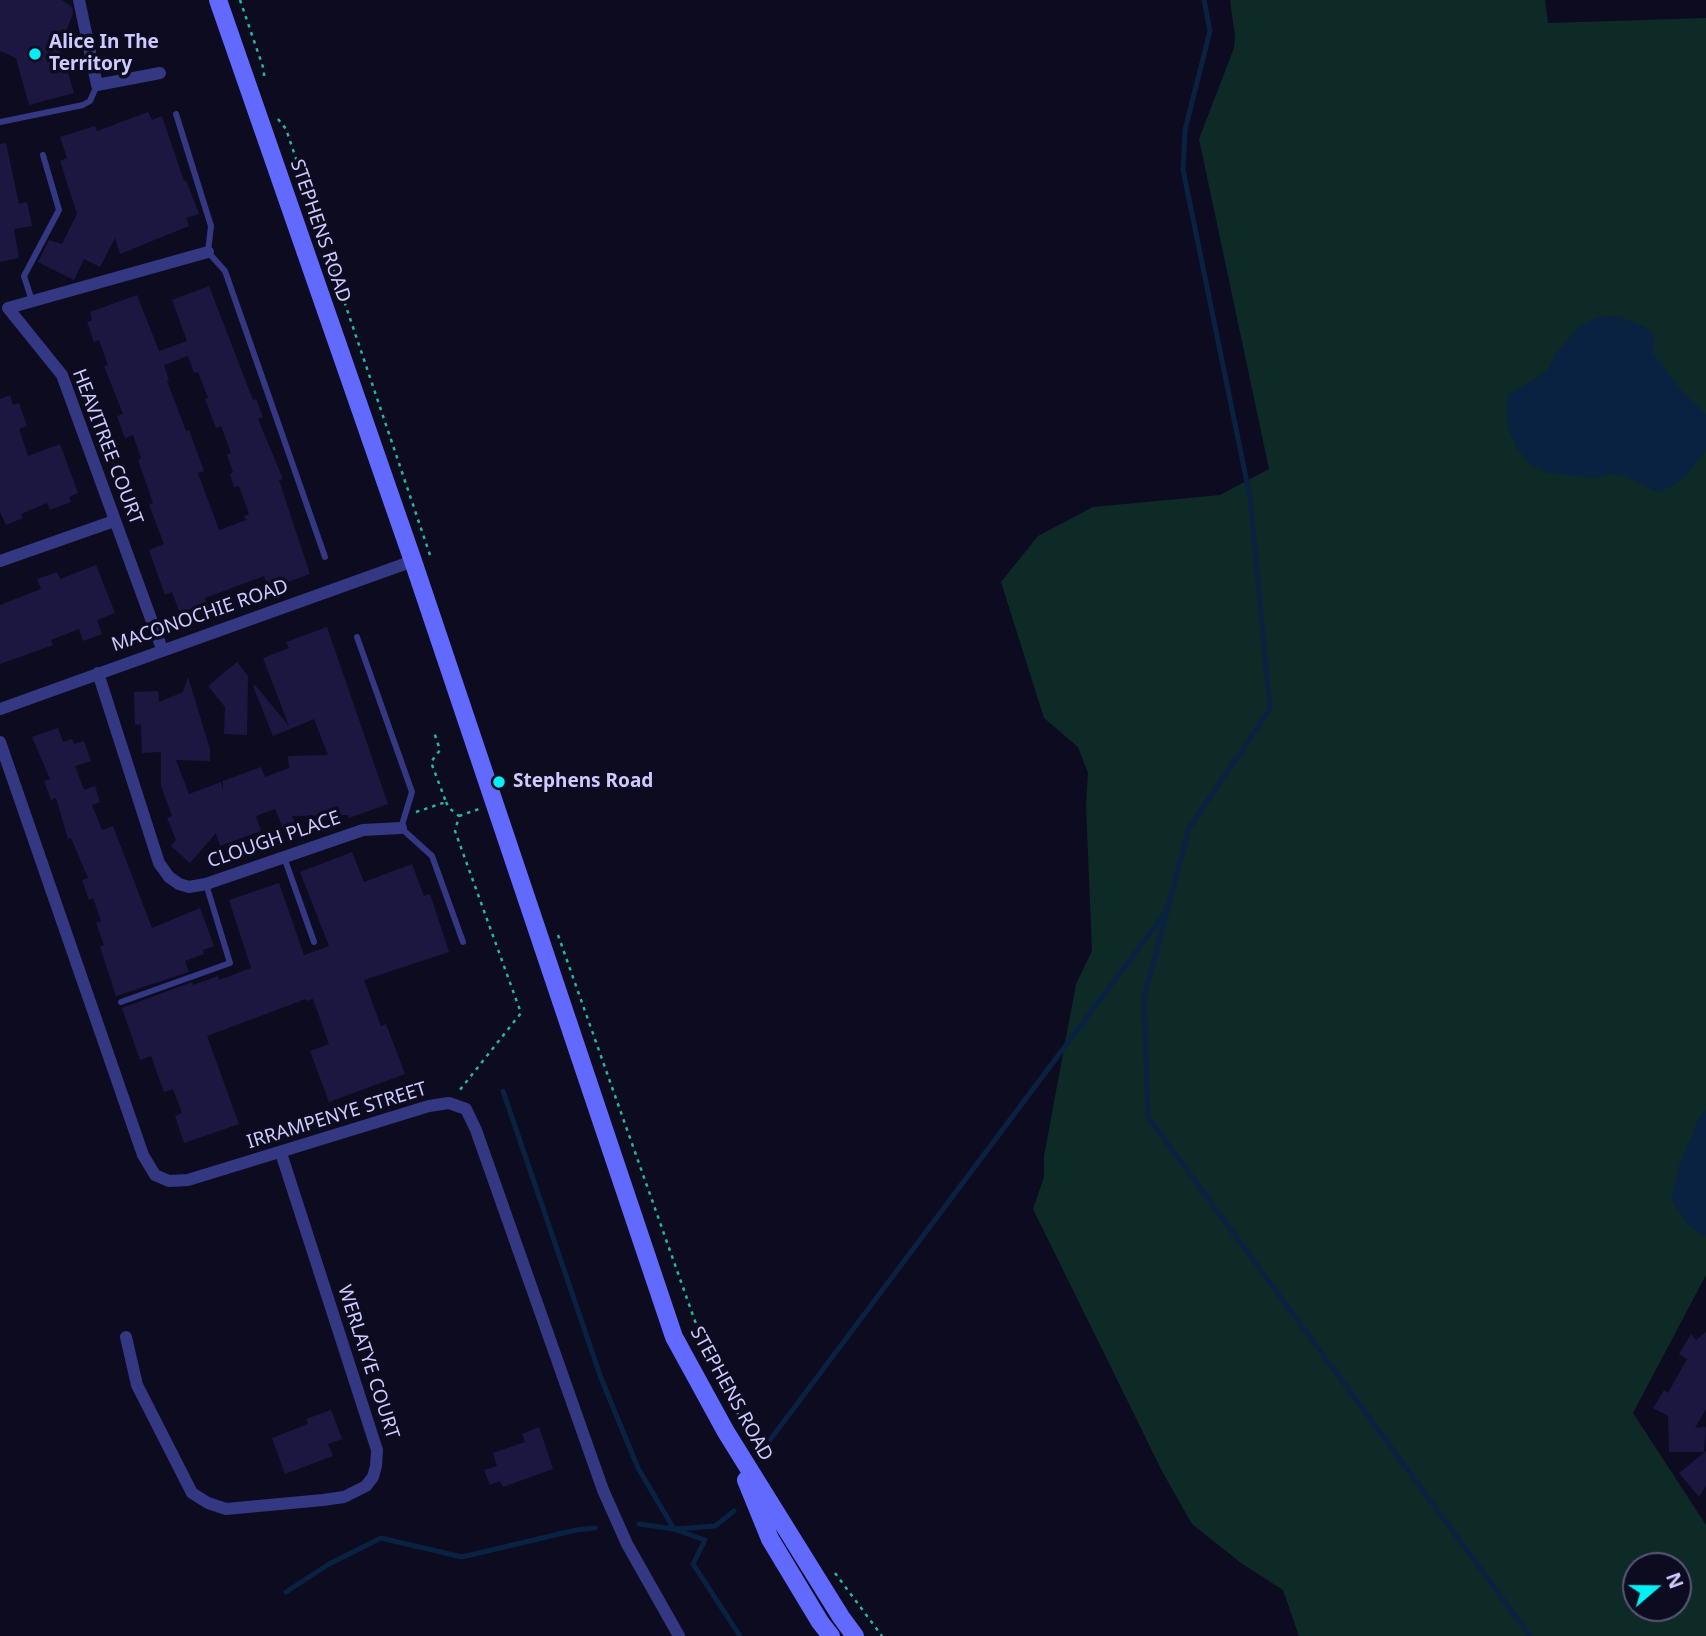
<!DOCTYPE html>
<html>
<head>
<meta charset="utf-8">
<style>
  body { margin:0 }
  #map { position:relative; width:1706px; height:1636px; overflow:hidden; background:#0d0b1f; font-family:"Noto Sans",sans-serif }
  canvas { display:block }
  .north { position:absolute; left:1622px; top:1552px; width:70px; height:70px; box-sizing:border-box; background:#0d0b1f; border:2px solid #595779; border-radius:50%; rotate:70deg; font-size:19px; font-weight:700; line-height:28px; text-align:center; color:#cccaff }
  .north::after { content:''; display:block; margin:auto; width:24px; height:32px; background:#00f0f5; clip-path:polygon(50% 0,100% 100%,50% 72%,0 100%) }
</style>
</head>
<body>
<div id="map">
<canvas width="1706" height="1636"></canvas>
<div class="north">N</div>
</div>
<script>
const context = document.querySelector('canvas').getContext('2d');
context.lineJoin = 'round';
function fill(path, color) { context.fillStyle = color; context.fill(path, 'evenodd'); }
const toPath = rows => new Path2D(rows.map(r => 'M' + r).join(''));
function stroke(path, color, width, dash) { context.strokeStyle = color; context.lineWidth = width; context.lineCap = dash ? 'butt' : 'round'; context.setLineDash(dash || []); context.stroke(path); }
function drawText(font, color, halo, rows, align = 'center') {
  context.font = font + ' "Noto Sans",sans-serif'; context.lineWidth = 7; context.setLineDash([]); context.textBaseline = 'middle'; context.strokeStyle = halo; context.fillStyle = color; for (const [text, x, y, turn = 0] of rows) {
    context.save(); context.translate(x, y); context.rotate((+turn || 0) * Math.PI / 180); context.textAlign = isNaN(turn) ? turn : align; if (halo) context.strokeText(text, 0, 0); context.fillText(text, 0, 0); context.restore();
  }
}
fill(toPath([
  [1230,0,1545,0,1548,23,1706,18,1706,1275,1633,1413,1706,1525,1706,1636,1299,1636,1283,1590,1241,1563,1192,1524,1163,1473,1033,1209,1044,1177,1044,1156,1076,984,1092,951,1086,806,1088,773,1078,747,1044,718,1001,582,1038,536,1093,507,1220,495,1269,469,1199,139,1234,48,1235,36],
  [1636,1566,1678,1566,1678,1608,1636,1608]
]), '#0e2a26');
fill(toPath([
  [1618,316,1647,328,1655,336,1653,353,1679,388,1706,414,1706,450,1685,477,1669,488,1656,492,1626,476,1610,474,1595,478,1547,473,1530,464,1516,447,1509,431,1506,414,1509,394,1537,378,1549,368,1555,354,1581,325,1598,317],
  [1706,1109,1706,1237,1687,1224,1671,1199,1679,1166,1699,1118]
]), '#092241');
stroke(toPath([
  [1204,0,1210,31,1185,130,1183,170,1250,497,1270,709,1189,828,1144,998,1148,1117,1530,1636],
  [503,1091,601,1378,638,1468,674,1529,705,1540,693,1564,740,1636],
  [764,1448,1165,913],
  [639,1524,674,1529,715,1526,734,1511],
  [286,1592,329,1564,381,1538,462,1557,576,1530,595,1528]
]), '#092241', 5);
fill(toPath([
  [0,0,62,0,72,7,73,14,60,46,74,93,29,105,16,58,0,51],
  [148,112,152,120,162,116,184,181,186,180,199,214,186,218,189,226,120,254,115,238,100,267,84,259,74,280,38,262,49,240,62,244,77,214,60,161,67,158,60,137,95,126,97,131],
  [6,143,19,204,27,202,32,226,14,229,19,258,0,262,0,144],
  [209,286,253,400,256,399,263,417,258,419,283,479,279,480,310,574,269,589,264,576,205,598,207,603,180,613,172,592,165,595,149,550,164,544,149,505,153,503,138,460,141,458,133,435,125,438,117,416,123,414,104,366,108,365,99,340,94,342,87,322,92,320,90,312,137,295,159,351,187,341,172,300],
  [188,356,194,373,198,372,208,398,205,399,216,428,221,426,231,453,227,455,233,472,230,474,234,487,239,486,249,514,244,516,246,520,219,530,198,473,204,471,189,430,186,431,167,381,169,380,164,365],
  [10,395,13,405,19,403,27,426,19,429,28,456,60,444,78,493,69,497,71,502,50,510,47,503,21,514,23,518,6,525,0,512,0,399],
  [96,565,115,613,97,620,102,634,83,641,79,629,51,640,53,645,0,664,0,605,41,589,37,579,57,572,60,579],
  [327,627,388,804,349,818,348,815,292,816,295,823,283,828,275,809,256,816,261,831,220,846,216,833,190,863,171,846,176,840,167,818,172,816,161,786,161,752,142,753,141,724,135,725,134,692,158,691,159,702,183,692,188,677,210,749,210,761,176,760,189,794,221,782,223,790,223,781,261,767,265,777,289,768,288,756,328,755,314,719,273,736,253,686,255,685,289,726,263,658,289,648,286,642],
  [237,662,248,676,247,735,224,734,225,707,208,686],
  [58,728,63,742,72,739,74,744,84,741,91,761,75,766,84,790,95,786,100,802,92,805,102,830,113,826,152,928,200,908,214,946,203,950,204,954,185,961,189,972,116,996,100,947,104,945,96,923,101,921,93,898,89,900,82,880,88,878,71,838,68,839,56,798,51,800,44,781,50,779,32,737],
  [352,852,364,882,412,864,424,896,430,894,449,952,364,980,381,1026,386,1024,405,1074,329,1102,310,1051,329,1044,313,999,307,1001,306,999,207,1036,239,1124,184,1143,175,1116,182,1113,173,1089,164,1092,151,1056,140,1060,122,1008,192,982,193,985,218,976,219,980,251,968,229,900,279,883,304,955,329,946,300,872],
  [1706,1332,1706,1409,1695,1428,1706,1427,1704,1452,1669,1452,1668,1416,1653,1408,1664,1390,1668,1393,1687,1359,1679,1354,1691,1334,1696,1340],
  [331,1410,342,1439,328,1444,333,1456,285,1474,272,1438,308,1424,306,1419],
  [539,1427,553,1469,503,1487,500,1481,490,1485,484,1470,497,1466,493,1453,525,1442,522,1434],
  [1706,1451,1706,1485,1699,1497,1679,1473]
]), '#1c1741');
stroke(toPath([
  [240,0,264,70,264,80],
  [278,119,286,129,430,555],
  [446,802,449,808,459,816,455,831,521,1013,459,1091],
  [416,812,446,802,431,762,440,750,434,732],
  [459,816,479,809],
  [558,935,696,1324,745,1429],
  [835,1573,882,1636]
]), '#28b5a1', 2.5, [3.5, 5]);
stroke(toPath([
  [176,114,211,226,208,252,225,271,325,557],
  [0,122,83,105,90,101,97,85],
  [32,301,24,276,59,210,43,155],
  [357,637,412,792,401,828,432,856,463,942],
  [284,857,314,942],
  [121,1002,230,963,206,884]
]), '#343781', 6);
stroke(toPath([
  [79,0,97,85,160,73],
  [0,561,114,521],
  [162,649,62,375,8,308,208,252],
  [98,673,159,863,169,877,179,884,189,887,206,884,363,830,401,828],
  [0,709,413,561],
  [0,742,143,1155,155,1175,169,1181,188,1180,429,1106,449,1103,466,1109,476,1130,603,1490,627,1544,679,1636],
  [126,1337,137,1385,192,1493,208,1503,226,1509,323,1500,344,1497,366,1486,373,1477,376,1466,377,1450,281,1153]
]), '#343781', 12);
stroke(toPath([
  [218,0,413,561,674,1337,726,1432,841,1617,855,1636],
  [746,1480,770,1539,820,1622,831,1636]
]), '#6169ff', 18);
for (const [x, y, r, color] of [
  [35,54,7,"#00f0f5"],
  [499,782,7,"#00f0f5"]
]) { const dot = new Path2D(); dot.arc(x, y, r, 0, 2 * Math.PI); context.fillStyle = color; context.fill(dot); stroke(dot, '#0d0b1f', 2.5); }
drawText('bold 19px', '#cccaff', '#0d0b1f', [
  ["Alice In The",49,43],
  ["Territory",49,65],
  ["Stephens Road",513,782]
], 'left');
drawText('19px', '#cccaff', '#0d0b1f', [
  ["STEPHENS ROAD",320,231,71],
  ["HEAVITREE COURT",107,447,69],
  ["MACONOCHIE ROAD",200,616,-19],
  ["CLOUGH PLACE",274,840,-19],
  ["IRRAMPENYE STREET",337,1116,-17],
  ["WERLATYE COURT",368,1362,72],
  ["STEPHENS ROAD",731,1394,61]
]);
</script>
</body>
</html>
